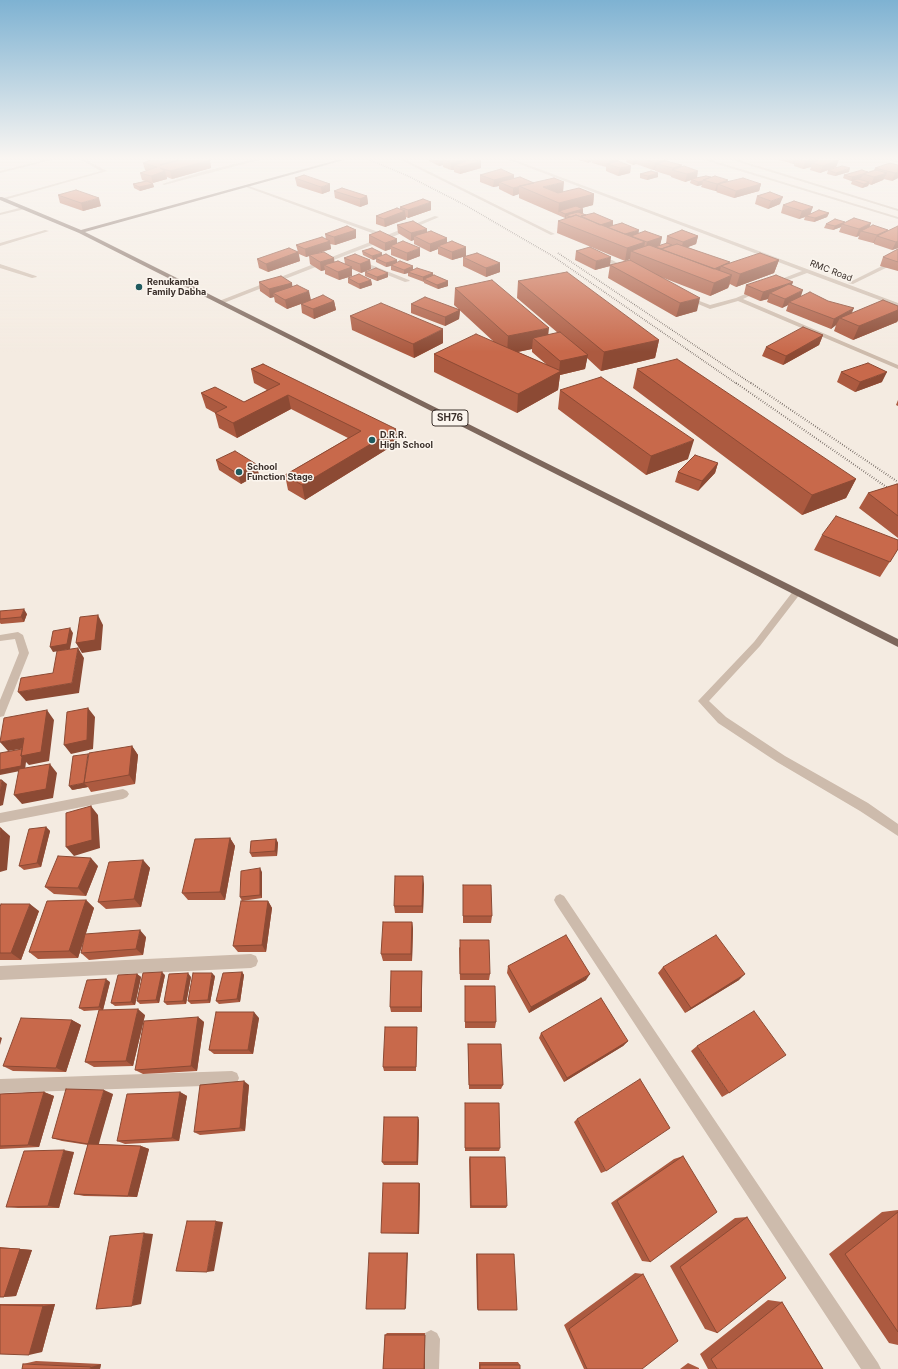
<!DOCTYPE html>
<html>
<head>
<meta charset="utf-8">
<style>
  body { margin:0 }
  canvas { display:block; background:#f4ebe1 }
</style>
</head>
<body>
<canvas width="898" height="1369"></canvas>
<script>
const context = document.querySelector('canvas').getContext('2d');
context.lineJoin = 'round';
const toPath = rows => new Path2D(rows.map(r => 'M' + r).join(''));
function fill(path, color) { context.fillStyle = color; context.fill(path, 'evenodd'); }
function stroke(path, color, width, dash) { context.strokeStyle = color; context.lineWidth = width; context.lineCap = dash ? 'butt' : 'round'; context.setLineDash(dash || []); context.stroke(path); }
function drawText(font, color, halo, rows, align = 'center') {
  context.font = font + ' Inter,sans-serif'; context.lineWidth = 3; context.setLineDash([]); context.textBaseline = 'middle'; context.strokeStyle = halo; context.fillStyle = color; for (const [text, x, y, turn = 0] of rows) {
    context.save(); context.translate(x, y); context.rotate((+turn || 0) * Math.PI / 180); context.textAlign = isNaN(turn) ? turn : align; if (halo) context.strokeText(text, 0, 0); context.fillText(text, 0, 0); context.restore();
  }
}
fill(toPath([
  [44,160,52,160,0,173,0,171,44,160],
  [81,160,86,160,107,171,4,200,0,199,101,171,81,160],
  [251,160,259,160,164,185,162,184,205,171,251,160],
  [401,160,406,160,555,234,551,235,401,160],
  [509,160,515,160,898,303,898,307,807,273,775,285,771,285,771,283,802,271,509,160],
  [704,160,711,160,898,217,898,219,704,160],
  [732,160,739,160,898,209,898,211,732,160],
  [889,160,898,161,898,163,890,161,889,160],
  [246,185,387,235,435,216,439,217,390,238,221,304,219,303,219,301,383,237,246,187,246,185],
  [23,207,25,209,0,215,0,213,23,207],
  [45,230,49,231,0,246,0,243,45,230],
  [898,258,898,262,853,284,848,283,898,258],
  [359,260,409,280,410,281,405,282,357,263,356,262,359,260],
  [608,260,612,260,631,270,626,271,608,262,608,260],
  [0,264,36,276,37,277,32,278,0,268,0,264],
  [757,289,762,290,743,299,898,365,898,369,738,301,710,309,684,298,689,297,710,305,736,298,757,289],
  [797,589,801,592,800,594,760,646,709,701,726,717,785,756,868,803,898,824,898,836,860,811,777,762,718,723,698,701,754,642,794,590,797,589],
  [18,632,23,635,29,653,5,713,4,716,0,717,0,700,19,653,15,639,0,641,0,635,18,632],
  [123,789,127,791,129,794,127,797,123,799,0,823,0,813,123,789],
  [560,894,564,896,878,1363,881,1369,861,1369,556,904,554,900,556,896,560,894],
  [251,954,256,956,258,961,256,966,251,968,0,980,0,966,251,954],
  [232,1071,237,1073,239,1078,237,1083,232,1085,0,1093,0,1079,232,1071],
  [431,1330,437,1333,440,1339,439,1369,421,1369,422,1339,425,1333,431,1330]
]), '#cdbbac');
fill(toPath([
  [337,160,344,160,85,232,898,639,898,647,79,233,0,200,0,197,2,197,81,230,337,160]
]), '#7d675c');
stroke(toPath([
  [370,160,408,176,465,205,551,255,737,384],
  [558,253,752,384]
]), '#3b302b', 1.5, [0.5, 1.5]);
stroke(toPath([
  [736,383,898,495],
  [751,383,898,482]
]), '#3b302b', 2, [0.5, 2]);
fill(toPath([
  [210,160,211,168,172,179,167,177,167,179,152,183,153,184,154,187,140,191,134,188,133,184,145,181,142,180,140,173,146,171,145,170,143,163],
  [429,160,480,160,481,168,460,174,454,172,454,170,451,170,443,167,443,165,439,166,429,161],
  [579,160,618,160,618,161,631,166,630,173,618,176,606,171,606,167,592,163,592,161,588,163],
  [627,160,665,160,665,161,682,167,697,178,711,177,728,182,761,184,759,191,734,198,716,192,717,191,715,191,701,187,702,185,697,186,690,183,691,180,685,182,671,177,671,176,655,171,655,170,653,170,636,164,633,165,626,162],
  [779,160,839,160,836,167,829,170,849,172,835,176,827,174,828,170,820,173,810,170,811,167,803,169,794,166,794,164,793,164],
  [898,165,898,178,892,181,884,179,883,180,871,185,869,184,868,186,862,188,851,184,852,181,851,181,843,178,844,175,868,172,874,170,875,168],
  [658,173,658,177,647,180,640,178,640,174],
  [304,175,330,191,322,194,297,186,295,178],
  [480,175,514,175,514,178,534,183,563,192,594,194,593,205,581,208,583,213,582,213,586,215,613,221,613,226,639,233,662,237,660,245,666,244,667,236,698,236,696,244,687,247,730,263,779,260,774,273,736,287,730,284,728,288,710,296,661,277,697,311,676,317,608,278,610,265,630,260,630,259,625,261,557,233,558,221,566,219,566,218,565,218,519,198,519,194,513,196,499,189,499,186,493,187,480,182],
  [334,191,367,196,368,204,360,207,335,198],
  [58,195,101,206,83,211,60,203],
  [757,196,780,204,768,209,755,204],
  [783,205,811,213,829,213,827,217,814,222,804,220,805,217,799,219,781,213],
  [400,207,431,210,408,218,406,217,406,219,385,227,376,224,376,216,400,210],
  [845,222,844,223,888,230,888,231,898,226,898,248,892,250,874,244,874,243,873,243,858,239,859,236,856,237,839,232,841,227,833,230,824,228,826,224],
  [397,225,427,232,447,243,466,256,452,260,438,254,438,249,430,252,414,244,414,240,411,241,398,233],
  [356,230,356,238,335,245,330,244,331,249,318,253,335,262,345,264,344,258,370,260,371,269,361,273,352,269,352,276,339,280,325,274,325,270,321,271,310,264,309,256,306,257,299,254,300,261,268,272,259,268,257,259,298,252,296,245,326,239,325,234],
  [369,235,397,244,420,256,407,261,391,255,391,249,385,251,369,243],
  [898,249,898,271,880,266,883,257],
  [362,251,397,260,397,263,413,269,433,273,433,275,448,281,448,286,438,289,424,283,424,282,408,276,408,273,404,274,391,270,391,266,386,267,376,262,376,259,373,260,363,255],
  [576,251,610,266,595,270,575,260],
  [463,257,500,272,486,277,463,266],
  [365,272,388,277,377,281,365,276],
  [348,278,371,280,372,285,360,289,348,283],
  [518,281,659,340,655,358,601,371,587,358,585,369,560,375,558,390,517,413,434,372,434,354,493,341,454,305,455,288,548,335,558,333,517,298],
  [532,349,532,352,547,365,518,352],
  [259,282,292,283,292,287,311,300,334,301,336,310,314,319,302,313,301,304,287,309,275,302,274,297,270,298,260,291],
  [746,285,792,285,801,296,852,313,898,306,898,320,897,322,853,340,834,331,836,325,831,329,786,311,788,305,782,308,767,302,768,299,760,301,744,294],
  [411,304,460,310,459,319,445,326,411,313],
  [350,316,443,343,414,358,352,330],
  [823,335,819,345,783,365,762,356,766,347],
  [263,364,397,443,305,500,288,490,285,475,348,438,291,409,237,438,219,428,215,413,206,408,201,393,244,402,267,390,254,383,251,369],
  [637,369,856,479,846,498,802,515,633,388],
  [841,372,882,382,855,392,837,382],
  [560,390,688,459,646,475,558,409],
  [898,400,898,406,896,405],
  [216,460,259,474,241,484,219,470],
  [718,463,715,473,698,491,675,482,678,472],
  [898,484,898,538,859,508,868,493],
  [822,535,898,549,880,577,814,550],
  [0,612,27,614,24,622,1,624,0,623],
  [132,746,138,755,135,784,91,792,88,787,72,790],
  [46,827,50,831,41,867,24,870,19,866],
  [230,838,235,846,225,900,188,900,182,893],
  [276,839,278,843,277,856,252,857,250,853],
  [143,860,150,868,141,907,106,909,98,902],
  [98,866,86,896,54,894,45,887],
  [262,872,262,898,242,901,240,897],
  [424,884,423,913,395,913,394,906],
  [463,885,492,916,491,923,463,923],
  [86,900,94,908,78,958,38,959,29,952],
  [268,901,272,908,266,952,238,952,233,946],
  [0,907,39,911,21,960,0,960],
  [412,922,413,929,412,961,383,961,381,954],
  [146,937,143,955,89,960,81,953],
  [459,947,490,974,489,980,460,980],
  [508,966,586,980,529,1013,507,973],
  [663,967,739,980,685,1013,658,973],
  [422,971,422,1012,391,1012,390,1007],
  [242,972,244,975,240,1002,219,1004,216,1001],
  [137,974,141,977,135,1005,115,1006,111,1003],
  [165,975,159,1003,140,1004,137,1001],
  [215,976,210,1003,191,1004,188,1001],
  [191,977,186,1004,167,1005,164,1002],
  [110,982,103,1010,145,1015,133,1066,94,1067,85,1062,99,1010,84,1011,79,1008],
  [465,986,496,1022,495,1028,465,1028],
  [198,1017,204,1022,197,1071,143,1074,135,1070],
  [259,1018,253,1054,214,1054,209,1050],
  [72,1020,81,1025,66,1072,13,1071,3,1066],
  [417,1027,417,1032,416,1071,384,1071,383,1067],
  [541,1033,628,1041,623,1046,564,1082,539,1038],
  [468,1044,503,1085,501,1089,469,1089],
  [697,1046,729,1093,722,1097,691,1051],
  [249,1085,245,1131,200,1135,194,1132],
  [44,1092,54,1096,39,1147,0,1149,0,1094],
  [180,1092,187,1096,179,1141,125,1144,117,1141],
  [113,1094,98,1144,141,1146,149,1149,137,1197,84,1196,74,1194,88,1145,62,1141,52,1138],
  [465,1103,500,1148,499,1151,465,1151],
  [577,1119,606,1171,601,1173,574,1122],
  [419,1120,418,1165,384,1165,382,1162],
  [74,1152,59,1208,18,1208,6,1207],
  [683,1156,650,1262,642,1261,611,1203,674,1159],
  [470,1157,507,1206,506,1208,470,1208,469,1159],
  [419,1183,420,1184,419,1234,381,1233],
  [898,1210,898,1345,889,1343,829,1254,882,1212],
  [747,1217,717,1333,705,1329,670,1266,735,1218],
  [0,1247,32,1250,16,1296,0,1297],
  [476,1254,514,1254,478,1310,477,1308],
  [635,1273,643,1274,642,1369,584,1369,564,1325],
  [768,1300,782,1302,823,1369,708,1369,700,1354],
  [0,1304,55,1304,42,1352,0,1354],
  [387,1333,425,1333,425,1369,383,1369,385,1335],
  [36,1361,101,1364,100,1369,23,1364],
  [479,1362,518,1362,520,1365,520,1369,479,1369],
  [688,1363,699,1368,699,1369,680,1369]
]), '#ac5a40');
fill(toPath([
  [210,160,211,168,172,179,170,171],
  [464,160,481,161,481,168,460,174,460,167,454,165,454,170,451,170,451,163],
  [588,160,593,160,592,161,588,163],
  [610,160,618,160,617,165,609,165],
  [637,160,636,164,633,165,633,161],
  [665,160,664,166,657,164,655,170,653,170,655,163],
  [794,160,796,160,794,164,793,164],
  [810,160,824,160,812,163,811,167,803,169,805,161],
  [839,160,836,167,820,173,823,166],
  [443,161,443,165,439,166,439,162],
  [682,165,680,172,672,170,673,168],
  [631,166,630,173,618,176,620,168],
  [850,168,849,172,835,176,836,173],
  [165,171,167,179,153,183,151,176],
  [698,171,697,178,691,179,691,180,685,182,687,174],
  [898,172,898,178,892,181,895,173],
  [658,173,658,177,647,180,648,176],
  [887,173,883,180,871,185,874,177],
  [514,175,514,182,499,182,499,186,493,187,494,180],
  [863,175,861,178,851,181,852,177],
  [728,180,726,187,718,184,717,191,715,191,717,184],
  [703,181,702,185,697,186,698,182],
  [564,182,563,193,543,196,543,187],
  [869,182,868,186,862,188,864,184],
  [153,184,154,187,140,191,139,187],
  [330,184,330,191,322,194,321,187],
  [761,184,759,191,734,198,736,191],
  [519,187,519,194,513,196,513,188],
  [594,194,593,205,564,213,559,211,558,214,558,215,559,203],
  [367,196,368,204,360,207,360,199],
  [783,197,780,204,768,209,771,201],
  [99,198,101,206,83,211,81,203],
  [431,202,431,210,408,218,408,210],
  [813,207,810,215,806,216,805,217,799,219,802,211],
  [583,209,583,213,570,217,566,215,566,218,565,218,565,214],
  [405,211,406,219,385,227,384,219],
  [829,213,827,217,814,222,815,218],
  [613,221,612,229,600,225],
  [845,222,844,224,842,224,841,227,833,230,835,226],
  [871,223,868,231,861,231,859,236,856,237,859,229],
  [427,229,427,237,414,236,414,240,411,241,411,233],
  [356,230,356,238,335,245,334,237],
  [639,230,638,238,624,234],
  [888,230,885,238,877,236,874,243,873,243,877,235],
  [698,236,696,244,681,250,683,242],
  [662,237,660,245,645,251,647,242],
  [447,238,447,247,438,246,438,249,430,252,430,244],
  [397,239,397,247,390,246,391,249,385,251,385,243],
  [330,241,331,249,306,257,305,249],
  [898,241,898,248,892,250,896,242],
  [645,242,643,254,631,251,630,259,625,261,627,248],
  [466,247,466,256,452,260,452,252],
  [420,248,420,256,407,261,407,253],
  [298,252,300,261,268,272,266,264],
  [382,253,382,257,375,258,376,259,373,260,372,256],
  [611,257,610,266,595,270,596,261],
  [334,258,335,267,324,265,325,270,321,271,320,262],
  [370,260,371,269,361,273,360,264],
  [397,260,397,264,386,267,386,263],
  [779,260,774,273,736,287,740,274],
  [500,263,500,272,486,277,486,268],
  [413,266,413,270,408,272,408,273,404,274,404,270],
  [721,266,719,275,714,269],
  [352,267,352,276,339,280,338,272],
  [388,273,388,277,377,281,377,277],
  [433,273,433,277,424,279,423,282,423,277],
  [732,275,728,288,710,296,714,283],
  [371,280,372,285,360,289,359,284],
  [448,281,448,286,438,289,437,285],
  [793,282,790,291,770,293,768,299,760,301,763,292],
  [292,283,293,291,273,293,274,297,270,298,269,289],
  [803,290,800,299,789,302,788,305,782,308,785,299],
  [309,291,311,300,287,309,285,300],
  [700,298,697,311,676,317,680,303],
  [334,301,336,310,314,319,313,309],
  [854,308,850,317,840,318,836,325,831,329,834,319],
  [460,310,459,319,445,326,445,317],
  [898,310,898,320,897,322,853,340,859,326],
  [549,328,547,346,533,338,532,349,507,354,508,336],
  [443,329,443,343,414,358,413,344],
  [823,335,819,345,783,365,786,356],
  [659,340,655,358,601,371,604,352],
  [588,355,585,369,560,375,558,390,517,413,518,394,559,372,560,361],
  [887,372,882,382,855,392,860,382],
  [288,395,291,409,237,438,233,423],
  [396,429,397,443,305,500,302,485],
  [694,440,688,459,646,475,651,456],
  [718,463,715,473,698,491,702,481],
  [256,464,259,474,241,484,238,474],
  [856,479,846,498,802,515,812,495],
  [24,609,27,614,24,622,21,617],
  [98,615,103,625,101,650,82,653,76,643],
  [70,628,73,633,70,649,53,652,50,647],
  [78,648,84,658,79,693,26,701,18,692,72,683],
  [88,708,95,717,93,749,71,754,64,745],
  [47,710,54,720,49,761,29,765,26,762,25,770,0,775,0,770,21,756],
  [24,738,32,747,8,751,0,742],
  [132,746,138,755,135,784,129,775],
  [50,764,57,773,53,798,22,804,14,795],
  [2,780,7,784,3,805,0,806,0,794],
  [84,783,88,787,72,790,69,786],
  [91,806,98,815,100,848,74,856,66,847],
  [46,827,50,831,41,867,37,863],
  [1,828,10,836,7,870,0,872,0,839],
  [230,838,235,846,225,900,220,892],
  [276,839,278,843,277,856,275,851],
  [91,858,98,866,86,896,78,888],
  [143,860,150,868,141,907,134,899],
  [260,868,262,872,262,898,260,895],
  [423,876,424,884,423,913,422,906],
  [86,900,94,908,78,958,69,951],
  [268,901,272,908,266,952,262,945],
  [30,904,39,911,21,960,11,953],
  [412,922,413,929,412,961,411,954],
  [140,930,146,937,143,955,136,949],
  [422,971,422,1012,421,1007],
  [162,972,165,975,159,1003,156,1000],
  [242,972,244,975,240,1002,237,999],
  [188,973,191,977,186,1004,183,1001],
  [212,973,215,976,210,1003,208,1000],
  [137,974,141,977,135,1005,131,1002],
  [590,974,586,980,529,1013,531,1007],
  [745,974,739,980,685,1013,691,1008],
  [106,979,110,982,103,1010,99,1007],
  [138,1009,145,1015,133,1066,126,1061],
  [254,1012,259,1018,253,1054,248,1050],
  [198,1017,204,1022,197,1071,191,1066],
  [72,1020,81,1025,66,1072,56,1068],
  [0,1037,2,1038,0,1045],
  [628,1041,623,1046,564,1082,567,1078],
  [244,1081,249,1085,245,1131,240,1128],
  [104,1090,113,1094,98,1147,88,1144],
  [44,1092,54,1096,39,1147,28,1145],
  [180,1092,187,1096,179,1141,172,1138],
  [418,1117,419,1120,418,1165,417,1162],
  [141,1146,149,1149,137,1197,128,1196],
  [64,1150,74,1152,59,1208,48,1206],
  [419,1183,420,1184,419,1234,418,1233],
  [216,1221,223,1222,214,1271,207,1272],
  [144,1233,153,1234,141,1304,132,1306],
  [20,1249,32,1250,16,1296,4,1297],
  [408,1252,406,1308,405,1309,407,1253],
  [55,1304,42,1352,29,1355,43,1306],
  [425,1333,425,1369,424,1369,425,1335],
  [101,1364,100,1369,90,1369,91,1367]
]), '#8c4a34');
const building = toPath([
  [151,160,178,160,160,165,181,160,210,160,170,171,160,168,165,171,151,176,140,173,157,167,143,163,151,160],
  [435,160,443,160,443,161,439,162,435,160],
  [445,160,464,160,451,163,445,160],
  [470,160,481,161,460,167,454,165,470,160],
  [647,160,665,160,655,163,647,160],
  [801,160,810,160,805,161,801,160],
  [819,160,838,160,823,166,812,163,819,160],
  [618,161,631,166,620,168,607,164,618,161],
  [666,161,682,165,673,168,657,164,666,161],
  [890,163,898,165,898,172,895,173,875,168,890,163],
  [684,166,698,171,687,174,672,170,684,166],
  [842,166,850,168,836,173,828,170,842,166],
  [501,169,514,175,494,180,480,175,501,169],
  [862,170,868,172,863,174,852,177,844,175,862,170],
  [876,170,887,173,874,177,863,174,876,170],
  [651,171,658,173,648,176,640,174,651,171],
  [304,175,330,184,321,187,295,178,304,175],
  [706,176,711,177,703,180,703,181,698,182,691,179,706,176],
  [715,176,728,180,717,184,703,180,715,176],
  [520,177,534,183,513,188,499,182,520,177],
  [554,178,564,182,543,187,558,193,579,188,594,194,559,203,519,186,554,178],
  [743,178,761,184,736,191,718,184,743,178],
  [858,179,869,182,864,184,852,180,858,179],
  [147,181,153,184,139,187,133,184,147,181],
  [342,188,367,196,360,199,334,191,342,188],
  [76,190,99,198,81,203,58,195,76,190],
  [770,192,783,197,771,201,757,196,770,192],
  [423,199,431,202,408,210,400,207,423,199],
  [794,201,813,207,802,211,783,205,794,201],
  [576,206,583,209,565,214,559,211,576,206],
  [397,208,405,211,384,219,376,216,397,208],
  [819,210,829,213,815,218,806,216,819,210],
  [578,212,586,215,581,216,581,217,576,215,571,217,566,215,578,212],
  [594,213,613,221,600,225,581,216,594,213],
  [576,215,645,242,627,248,558,221,576,215],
  [854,218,871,223,859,229,842,224,854,218],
  [835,219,845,222,835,226,826,224,835,219],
  [413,221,427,229,411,233,397,225,413,221],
  [622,223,639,230,625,234,607,227,622,223],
  [873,225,888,230,877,235,861,231,873,225],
  [347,226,356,230,334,237,325,234,347,226],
  [898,226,898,241,896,242,877,236,898,226],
  [682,230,698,236,683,242,667,236,682,230],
  [380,231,397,239,385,243,369,235,380,231],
  [431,231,447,238,430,244,414,236,431,231],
  [645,231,662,237,647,242,631,236,645,231],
  [322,237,330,241,305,249,296,245,322,237],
  [403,241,420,248,407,253,390,246,403,241],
  [452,241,466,247,452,252,438,246,452,241],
  [667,243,672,245,661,249,662,249,655,247,667,243],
  [677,244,730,262,714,269,661,249,677,244],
  [649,245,732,275,714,283,631,251,649,245],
  [590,247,611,257,596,261,576,251,590,247],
  [289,248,298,252,266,264,257,259,289,248],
  [372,248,382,253,372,256,362,251,372,248],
  [898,249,898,262,883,257,898,249],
  [324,252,334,258,320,262,309,255,324,252],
  [477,253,500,263,486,268,463,257,477,253],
  [760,253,779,260,740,274,721,266,760,253],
  [355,254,370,260,360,264,344,258,355,254],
  [386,254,397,260,386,263,375,258,386,254],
  [630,260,700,298,680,303,610,265,630,260],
  [338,261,352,267,338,272,324,265,338,261],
  [400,261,413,266,404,270,391,265,400,261],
  [376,268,388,273,377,277,365,272,376,268],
  [417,268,433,273,423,277,408,272,417,268],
  [567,272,659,340,604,352,518,281,567,272],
  [359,274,371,280,359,284,348,278,359,274],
  [434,275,448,281,437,285,424,279,434,275],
  [776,275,793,282,763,292,746,285,776,275],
  [281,276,292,283,269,289,259,282,281,276],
  [492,280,549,328,508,336,455,288,492,280],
  [789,284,803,290,785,299,770,293,789,284],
  [297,285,309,291,285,300,273,293,297,285],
  [810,292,828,301,854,308,834,319,789,302,810,292],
  [323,295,334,301,313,309,301,304,323,295],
  [425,297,460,310,445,317,411,304,425,297],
  [883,300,898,306,898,310,859,326,840,318,883,300],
  [381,303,443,329,413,344,350,316,381,303],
  [803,327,823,335,786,356,766,347,803,327],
  [560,332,588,355,560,361,533,338,560,332],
  [476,334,561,371,518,394,434,354,476,334],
  [677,359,856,479,812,495,637,369,677,359],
  [868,363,887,372,860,382,841,372,868,363],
  [263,364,396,429,302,485,285,475,361,431,288,395,233,423,215,413,227,407,201,393,215,387,244,402,280,384,251,369,263,364],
  [601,377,694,440,651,456,560,390,601,377],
  [235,451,256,464,238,474,216,460,235,451],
  [695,455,718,463,702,481,678,472,695,455],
  [897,484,898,484,898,516,868,493,897,484],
  [836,516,898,540,898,549,890,562,822,535,836,516],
  [24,609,21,617,0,619,0,611,24,609],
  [98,615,95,640,76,643,80,617,98,615],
  [70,628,67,644,50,647,53,631,70,628],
  [78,648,72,683,18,692,21,678,53,673,57,651,78,648],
  [88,708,87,740,64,745,67,712,88,708],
  [47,710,41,752,21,756,24,738,0,742,4,718,47,710],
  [132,746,129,775,84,783,89,753,132,746],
  [22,749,21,756,22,757,21,766,0,770,0,753,22,749],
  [88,754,84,783,69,786,73,756,88,754],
  [50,764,46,789,14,795,19,769,50,764],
  [0,780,2,780,0,794,0,780],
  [91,806,92,840,66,847,66,813,91,806],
  [46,827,37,863,19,866,29,829,46,827],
  [0,828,1,828,0,839,0,828],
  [230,838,220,892,182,893,195,839,230,838],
  [276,839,275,851,250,853,251,841,276,839],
  [58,856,91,858,78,888,45,887,58,856],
  [143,860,134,899,98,902,109,862,143,860],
  [260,868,260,895,240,897,241,871,260,868],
  [395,876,423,876,422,906,394,906,395,876],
  [463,885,491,885,492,916,463,916,463,885],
  [86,900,69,951,29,952,47,901,86,900],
  [241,901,268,901,262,945,233,946,241,901],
  [1,904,30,904,11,953,0,953,0,907,1,904],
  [383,922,412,922,411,954,381,954,383,922],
  [140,930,136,949,81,953,85,934,140,930],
  [566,935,590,974,531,1007,508,966,566,935],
  [716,935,745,974,691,1008,663,967,716,935],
  [460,940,489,940,490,974,460,974,460,940],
  [391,971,422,971,421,1007,390,1007,391,971],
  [162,972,156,1000,137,1001,143,973,162,972],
  [242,972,237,999,216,1001,223,973,242,972],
  [188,973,183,1001,164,1002,169,974,188,973],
  [193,973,212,973,208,1000,188,1001,193,973],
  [137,974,131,1002,111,1003,118,975,137,974],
  [106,979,99,1007,79,1008,87,980,106,979],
  [465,986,495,986,496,1022,465,1022,465,986],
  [601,998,628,1041,567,1078,541,1033,601,998],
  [138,1009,126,1061,85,1062,99,1010,138,1009],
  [754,1011,786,1055,729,1093,697,1046,754,1011],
  [216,1012,254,1012,248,1050,209,1050,216,1012],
  [198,1017,191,1066,135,1070,144,1021,198,1017],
  [21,1018,72,1020,56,1068,3,1066,21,1018],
  [385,1027,417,1027,416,1067,383,1067,385,1027],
  [468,1044,501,1044,503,1085,469,1085,468,1044],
  [640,1079,670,1128,606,1171,577,1119,640,1079],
  [244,1081,240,1128,194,1132,200,1085,244,1081],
  [66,1089,104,1090,88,1144,52,1138,66,1089],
  [44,1092,28,1145,0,1146,0,1094,44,1092],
  [180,1092,172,1138,117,1141,127,1094,180,1092],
  [465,1103,499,1103,500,1148,465,1148,465,1103],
  [384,1117,418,1117,417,1162,382,1162,384,1117],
  [88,1144,141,1146,128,1196,74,1194,88,1144],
  [64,1150,48,1206,6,1207,24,1151,64,1150],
  [683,1156,717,1212,650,1262,617,1201,683,1156],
  [470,1157,505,1157,507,1206,471,1206,470,1157],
  [383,1183,419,1183,418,1233,381,1233,383,1183],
  [898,1212,898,1332,845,1254,898,1212],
  [747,1217,786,1278,717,1333,680,1267,747,1217],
  [187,1221,216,1221,207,1272,176,1271,187,1221],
  [144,1233,132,1306,96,1309,110,1236,144,1233],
  [0,1248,20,1249,4,1297,0,1297,0,1248],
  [369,1253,407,1253,405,1309,366,1309,369,1253],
  [477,1254,514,1254,517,1310,478,1310,477,1254],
  [643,1274,678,1341,642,1369,587,1369,569,1329,643,1274],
  [782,1302,823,1369,717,1369,711,1359,782,1302],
  [0,1305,43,1306,29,1355,0,1354,0,1305],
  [385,1335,425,1335,424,1369,383,1369,385,1335],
  [23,1364,91,1367,90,1369,22,1369,23,1364],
  [480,1365,520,1365,520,1369,480,1369,480,1365]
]);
fill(building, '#c8694b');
stroke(building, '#8c4a34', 1);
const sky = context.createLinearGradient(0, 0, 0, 352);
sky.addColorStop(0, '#7eb2d2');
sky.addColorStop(0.45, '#faf6f2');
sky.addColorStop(1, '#faf6f200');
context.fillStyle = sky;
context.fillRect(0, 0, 898, 352);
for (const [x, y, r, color] of [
  [139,287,4,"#1f5a5e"],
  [372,440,4,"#1f5a5e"],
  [239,472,4,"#1f5a5e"]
]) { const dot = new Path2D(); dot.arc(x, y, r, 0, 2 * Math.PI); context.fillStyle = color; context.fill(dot); stroke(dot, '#fbf5ee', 1.5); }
drawText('9px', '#3b302b', '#fbf5ee', [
  ["RMC Road",831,271,21]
]);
drawText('bold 9px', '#3b302b', '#fbf5ee', [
  ["Renukamba",147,282],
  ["Family Dabha",147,292],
  ["D.R.R.",380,435],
  ["High School",380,445],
  ["School",247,467],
  ["Function Stage",247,477]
], 'left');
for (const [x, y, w] of [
  [450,418,36]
]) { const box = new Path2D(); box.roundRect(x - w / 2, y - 8, w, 16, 3); context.fillStyle = '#fbf5ee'; context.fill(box); stroke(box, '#3b302b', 1); }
drawText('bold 10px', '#3b302b', null, [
  ["SH76",450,418]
]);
</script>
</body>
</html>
